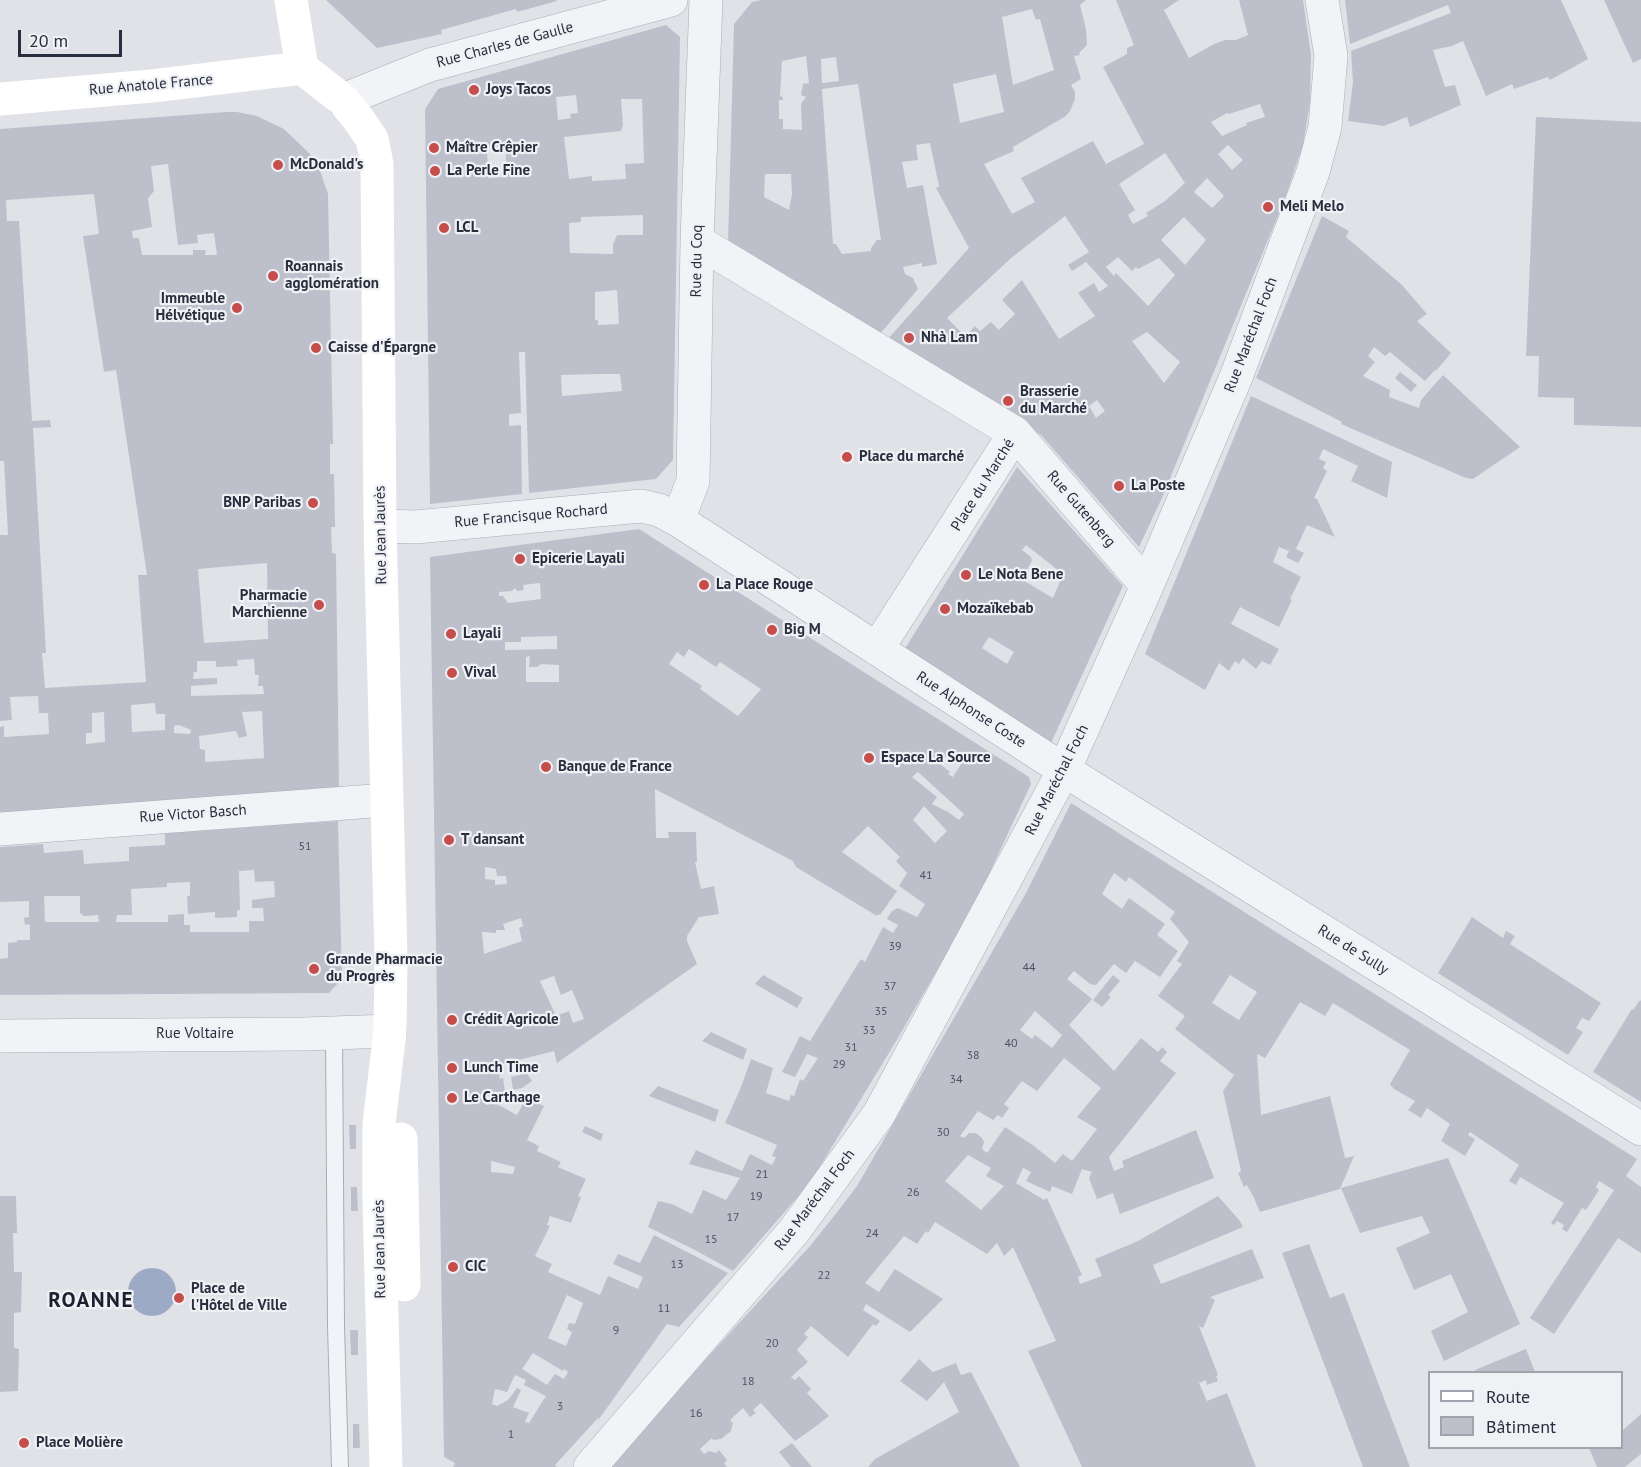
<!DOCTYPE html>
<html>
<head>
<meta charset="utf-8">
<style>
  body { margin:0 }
  #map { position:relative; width:1641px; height:1467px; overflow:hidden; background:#e0e2e8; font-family:"PT Sans",sans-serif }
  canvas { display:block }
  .legend { position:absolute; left:1428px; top:1371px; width:195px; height:78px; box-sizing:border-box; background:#eff1f5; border:2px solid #a0a3ac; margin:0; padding:8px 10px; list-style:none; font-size:18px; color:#292e3e }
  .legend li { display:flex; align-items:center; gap:12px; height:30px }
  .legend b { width:30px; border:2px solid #a0a3ac }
  .scale { position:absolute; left:18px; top:30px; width:104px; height:27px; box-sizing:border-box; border:3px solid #292e3e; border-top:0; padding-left:8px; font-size:18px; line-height:21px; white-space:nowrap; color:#292e3e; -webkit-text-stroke:4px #eff1f5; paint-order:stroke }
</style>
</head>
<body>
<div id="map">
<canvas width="1641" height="1467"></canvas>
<ul class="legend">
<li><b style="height:8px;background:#fff"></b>Route</li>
<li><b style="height:16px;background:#bdc0ca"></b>Bâtiment</li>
</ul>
<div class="scale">20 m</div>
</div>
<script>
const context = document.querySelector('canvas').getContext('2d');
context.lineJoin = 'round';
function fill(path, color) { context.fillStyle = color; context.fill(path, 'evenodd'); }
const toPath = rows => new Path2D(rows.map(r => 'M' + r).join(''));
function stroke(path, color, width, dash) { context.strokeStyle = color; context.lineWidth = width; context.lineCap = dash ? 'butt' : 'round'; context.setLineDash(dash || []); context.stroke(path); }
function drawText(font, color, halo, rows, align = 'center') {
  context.font = font + ' "PT Sans",sans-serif'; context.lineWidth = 4.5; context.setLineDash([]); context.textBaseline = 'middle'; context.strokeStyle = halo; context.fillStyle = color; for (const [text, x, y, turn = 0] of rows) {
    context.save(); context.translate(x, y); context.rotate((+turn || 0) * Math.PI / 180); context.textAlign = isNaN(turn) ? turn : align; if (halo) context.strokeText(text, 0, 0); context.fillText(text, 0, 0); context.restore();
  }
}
fill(toPath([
  '128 1292a24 24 0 1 1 48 0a24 24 0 1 1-48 0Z'
]), '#9daac6');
fill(toPath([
  [326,0,556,0,557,1,517,12,516,9,441,30,442,34,377,48],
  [761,0,1086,0,1080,5,1086,29,1087,45,1079,53,1080,55,1074,56,1081,79,1071,85,1075,92,1075,99,1070,111,1066,116,1013,147,1014,151,984,164,1012,214,1035,202,1021,178,1027,175,1093,141,1106,164,1144,144,1103,67,1127,54,1127,48,1134,45,1116,0,1179,0,1164,10,1189,58,1214,44,1225,40,1236,40,1248,35,1239,0,1303,0,1311,55,1310,102,1303,145,1284,201,1162,498,1139,547,1041,435,887,340,969,248,936,188,939,186,930,143,916,145,918,160,902,162,907,188,923,185,937,264,922,267,922,263,903,267,905,274,913,278,918,289,879,335,728,243,734,24,752,2],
  [1032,9,1036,20,1040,19,1054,70,1013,85,1002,17],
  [806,56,809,83,803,84,801,95,806,97,801,104,802,130,783,129,783,119,779,119,779,100,783,100,783,97,780,96,782,61],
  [836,57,839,81,822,83,821,59],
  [996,74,1004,112,960,123,953,84],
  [858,84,881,240,877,240,871,248,871,251,842,254,836,244,833,244,822,89],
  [1260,104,1265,117,1246,123,1247,125,1222,136,1211,122,1227,113,1229,114],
  [1228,145,1243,160,1232,170,1218,154],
  [1165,153,1185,183,1165,201,1146,213,1148,216,1133,224,1128,215,1135,210,1119,184],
  [765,174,791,174,792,194,789,210,764,197],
  [1207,178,1224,196,1212,208,1194,192],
  [1065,216,1089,252,1068,265,1072,271,1086,262,1108,286,1099,292,1094,283,1078,293,1095,316,1059,339,1022,280,1002,300,1015,314,999,330,991,322,980,331,975,326,965,336,947,318,1011,258],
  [1184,217,1206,240,1185,265,1161,240],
  [1118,257,1132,271,1136,267,1138,269,1159,258,1175,275,1148,306,1116,273,1114,276,1106,267],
  [1147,332,1180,362,1164,383,1132,341],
  [1097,400,1105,411,1096,418,1089,406],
  [1345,0,1561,0,1588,59,1550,80,1548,77,1514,89,1512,84,1486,96,1463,41,1452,46,1433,50,1445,87,1455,85,1461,105,1410,127,1407,117,1384,126,1348,121,1353,82,1351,51,1451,13,1448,5,1350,44],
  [1604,0,1641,0,1641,59,1633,63],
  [666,25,680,37,673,460,656,479,529,493,525,352,519,352,521,413,509,414,509,426,521,425,522,494,430,504,425,109,438,89],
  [576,95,578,113,570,114,571,118,558,120,556,97],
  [621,99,642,99,644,163,625,164,626,179,592,181,592,176,569,179,564,137,621,131,623,125],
  [506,146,506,177,488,178,487,147],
  [643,215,643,235,617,235,613,244,613,254,570,253,569,223,581,222,581,217],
  [617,290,619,324,598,325,598,320,595,320,595,292],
  [599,374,620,374,622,391,562,396,561,375],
  [226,112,237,112,257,116,284,129,309,153,319,168,328,194,333,444,330,444,330,474,334,474,335,527,331,527,332,553,336,554,339,788,0,813,0,727,4,726,4,737,49,734,48,713,39,713,38,696,10,697,12,720,0,721,0,535,8,535,4,461,0,461,0,129],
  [168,164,178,245,198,243,197,235,214,233,217,255,205,255,206,250,193,250,193,255,142,255,139,238,133,238,132,231,152,227,148,198,154,191,151,166],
  [94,194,99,234,83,236,104,372,116,370,147,575,138,575,146,682,45,688,42,653,46,653,33,428,51,427,50,420,32,421,19,221,7,221,6,200],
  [267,563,268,639,204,643,198,569],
  [254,659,255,675,259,675,258,686,263,686,264,694,191,696,191,686,217,684,217,678,193,679,194,672,197,672,197,661,216,661,216,667,238,666,237,660],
  [155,703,156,714,165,714,165,730,132,732,131,705],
  [262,711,264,758,205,762,205,750,200,749,199,736,236,731,239,738,247,736,242,712],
  [104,712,105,742,86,744,86,733,92,733,92,713],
  [179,725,191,730,190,734,174,733,174,726],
  [1536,117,1641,122,1641,427,1574,425,1574,398,1538,397,1539,356,1526,356],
  [1322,216,1349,231,1346,237,1402,285,1427,314,1417,321,1451,353,1436,371,1435,370,1425,381,1390,352,1385,356,1374,347,1368,356,1375,362,1363,376,1390,390,1389,397,1419,408,1421,400,1443,375,1520,447,1473,479,1466,478,1341,424,1342,422,1256,378],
  [1400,372,1417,385,1411,392,1395,378],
  [1251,396,1392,462,1387,498,1351,481,1358,466,1323,449,1319,459,1326,462,1323,468,1327,471,1314,498,1317,499,1335,537,1307,525,1296,549,1304,553,1298,563,1286,557,1289,551,1279,547,1273,562,1301,577,1290,599,1292,600,1279,627,1240,607,1231,624,1279,649,1270,665,1262,661,1256,669,1243,658,1239,664,1235,661,1229,671,1219,663,1205,690,1145,654],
  [1017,467,1123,586,1051,743,903,652],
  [1026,545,1063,574,1053,598,1021,579,1032,561,1031,557,1022,550],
  [989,637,1014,652,1007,664,982,648],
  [639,529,1029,777,1031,784,975,904,898,1038,810,1183,733,1271,695,1250,648,1227,658,1201,672,1204,692,1214,703,1190,726,1200,740,1178,689,1164,696,1150,742,1171,750,1154,772,1165,776,1157,772,1156,777,1145,725,1123,741,1087,751,1059,773,1068,766,1093,789,1101,791,1095,794,1096,800,1079,803,1081,818,1058,807,1054,795,1077,782,1072,800,1036,810,1041,861,959,865,962,883,927,893,933,898,925,887,919,892,911,898,908,917,917,925,904,899,886,907,873,896,861,900,857,868,826,842,852,897,891,880,915,878,914,877,916,796,867,793,861,655,789,656,838,669,838,668,832,696,832,697,862,695,862,701,889,714,886,719,914,699,917,687,936,687,941,697,964,557,1063,554,1051,499,1065,501,1074,499,1075,500,1079,503,1078,505,1092,485,1097,486,1105,495,1103,517,1115,526,1098,544,1106,527,1140,539,1146,537,1151,561,1162,558,1167,586,1179,578,1196,581,1197,571,1223,550,1216,547,1225,550,1226,535,1256,552,1264,548,1272,600,1295,608,1276,638,1289,643,1277,613,1264,618,1254,640,1263,654,1235,728,1273,679,1327,667,1324,599,1419,598,1418,555,1465,557,1467,453,1467,455,1463,444,1457,430,557],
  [540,583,541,599,508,603,503,596,499,596,499,592,512,591,515,588,517,591,524,590,523,585],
  [557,636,557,649,505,650,505,642,521,642,521,637],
  [689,649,716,667,720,662,761,689,738,716,700,689,702,686,669,664,677,652,684,657],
  [530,656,529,667,537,667,541,664,559,665,559,682,526,682,526,657],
  [948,753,963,761,953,777,948,774,950,772,935,760,939,756,944,759],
  [918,772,964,814,959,820,948,812,932,804,937,797,912,777],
  [924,806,947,831,935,843,913,820],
  [485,867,496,869,497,876,506,876,507,884,495,885,495,880,485,879],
  [521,918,523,926,519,928,522,941,484,954,482,932,496,933,496,930,505,930,503,924],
  [554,976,561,995,572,990,584,1019,573,1023,569,1011,556,1016,540,981],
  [491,1161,515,1167,513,1174,491,1172],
  [567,1295,583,1303,575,1324,569,1323,567,1329,572,1332,566,1346,548,1338],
  [533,1353,563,1371,564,1369,568,1372,564,1379,555,1374,547,1385,522,1369],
  [515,1375,526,1380,524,1385,546,1396,529,1423,525,1422,529,1413,513,1407,521,1390,517,1388,508,1400,497,1406,492,1404,495,1389,507,1392],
  [1071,803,1637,1159,1626,1176,1641,1187,1641,1253,1618,1238,1554,1334,1530,1318,1614,1190,1599,1181,1596,1187,1599,1190,1586,1210,1582,1208,1567,1232,1562,1229,1564,1225,1557,1221,1554,1225,1551,1223,1564,1203,1520,1177,1516,1185,1509,1181,1519,1165,1470,1132,1468,1135,1475,1139,1465,1156,1441,1141,1450,1124,1427,1108,1421,1118,1408,1110,1415,1101,1394,1089,1390,1084,1410,1050,1333,1003,1325,1016,1300,1002,1265,1058,1257,1054,1261,1115,1330,1096,1345,1158,1354,1156,1340,1189,1260,1212,1253,1196,1247,1185,1244,1187,1238,1173,1241,1171,1223,1091,1234,1075,1175,1029,1185,1016,1158,996,1182,964,1177,961,1189,942,1170,919,1175,912,1129,877,1126,882,1114,873,1102,894,1122,909,1129,898,1165,924,1157,935,1178,951,1160,977,1135,961,1126,973,1114,964,1096,985,1090,984,1074,971,1067,979,1092,999,1069,1025,1114,1071,1141,1038,1158,1052,1162,1047,1167,1052,1160,1061,1176,1073,1109,1157,1114,1171,1124,1167,1122,1161,1196,1130,1214,1178,1120,1214,1113,1193,1097,1199,1089,1178,1092,1172,1082,1169,1072,1194,1052,1186,1050,1192,1026,1181,1031,1172,1023,1168,1016,1183,1044,1200,1047,1198,1082,1275,1078,1277,1080,1284,1102,1276,1095,1259,1136,1242,1218,1196,1240,1221,1243,1227,1153,1265,1161,1284,1252,1249,1264,1278,1210,1297,1215,1300,1203,1328,1199,1326,1218,1375,1216,1376,1218,1381,1207,1385,1206,1380,1199,1383,1207,1401,1227,1393,1256,1467,1082,1467,1028,1351,1056,1341,1013,1247,1004,1256,997,1243,987,1254,935,1222,928,1233,926,1231,917,1244,904,1236,865,1283,879,1292,895,1269,943,1299,910,1332,866,1304,863,1310,880,1321,876,1326,873,1324,848,1357,811,1326,804,1334,808,1337,797,1350,808,1362,791,1377,795,1380,799,1376,811,1389,807,1393,829,1416,815,1427,795,1441,761,1403,753,1410,756,1413,750,1417,743,1408,730,1420,733,1423,731,1431,721,1439,713,1440,712,1438,700,1449,704,1454,709,1451,716,1453,719,1450,727,1460,724,1463,727,1467,610,1467,704,1361,810,1246,838,1211,857,1186,1026,893],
  [1230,975,1257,992,1239,1020,1212,1003],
  [1035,1011,1062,1035,1052,1048,1035,1035,1032,1039,1020,1030],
  [1064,1058,1101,1088,1077,1117,1097,1129,1072,1161,1063,1154,1055,1163,1034,1146,1005,1127,987,1153,982,1149,984,1142,982,1138,976,1133,969,1133,964,1138,960,1136,978,1111,993,1120,998,1115,1002,1118,1009,1108,1004,1104,1022,1081,1037,1091],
  [968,1155,991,1168,986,1176,1004,1186,981,1210,945,1181],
  [338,821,342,979,329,993,0,995,0,959,8,958,8,943,17,942,17,940,30,940,30,924,25,925,24,918,29,917,29,901,0,902,0,847,43,844,44,853,83,850,84,864,129,861,129,847,165,845,165,833],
  [254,870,255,882,274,881,275,897,252,900,252,908,263,908,264,921,249,921,249,932,190,932,190,925,184,925,184,914,168,915,168,922,116,922,117,915,132,915,131,889,167,887,167,883,190,882,190,896,187,896,188,914,215,912,215,918,237,917,237,910,240,910,239,871],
  [44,896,80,896,80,913,84,916,98,915,99,922,45,922],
  [1472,917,1503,938,1506,931,1515,936,1510,944,1601,1003,1589,1021,1582,1018,1576,1028,1583,1032,1568,1055,1438,973],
  [763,975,803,998,797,1008,755,984],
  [1113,975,1120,981,1108,995,1111,997,1102,1007,1093,1000],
  [1640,1000,1641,1001,1641,1102,1593,1072,1632,1009,1633,1010],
  [711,1032,747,1049,743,1060,702,1041],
  [527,1073,532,1081,522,1088,513,1090,511,1077],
  [658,1086,719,1110,715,1122,649,1096],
  [349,1125,356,1125,356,1149,350,1149],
  [585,1126,603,1134,601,1141,582,1132],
  [1448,1158,1520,1324,1444,1361,1431,1331,1468,1312,1451,1274,1414,1290,1396,1248,1430,1233,1422,1216,1360,1233,1341,1188],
  [351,1187,357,1187,358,1211,351,1211],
  [0,1196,16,1196,17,1233,13,1233,14,1272,22,1272,21,1312,14,1313,14,1348,19,1349,18,1391,0,1392],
  [1309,1244,1330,1298,1344,1293,1410,1467,1363,1467,1282,1253],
  [350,1330,358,1330,358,1355,351,1355],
  [1526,1349,1535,1372,1476,1372,1475,1370],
  [919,1359,933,1372,956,1363,961,1375,971,1372,1020,1467,868,1467,875,1459,959,1412,944,1382,927,1401,900,1381],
  [1641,1414,1641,1454,1625,1467,1597,1467,1589,1448,1622,1448,1622,1431],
  [353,1424,359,1424,360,1448,353,1448],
  [792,1443,812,1467,791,1467,779,1452]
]), '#bdc0ca');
const lane = toPath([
  [334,1033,336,1326,340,1467]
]);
const street = toPath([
  [343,100,430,65,671,0],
  [697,241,1015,433,1147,586],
  [678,520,693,481,697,241,706,0],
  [380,526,416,527,641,506,659,510,678,520,1064,770,1641,1129],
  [877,649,1015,433],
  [0,829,386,800],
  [0,1036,304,1034,390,1031],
  [590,1467,794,1231,879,1114,1064,770,1147,586,1236,377,1313,172,1325,127,1331,56,1322,0]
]);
stroke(lane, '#a9acb5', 18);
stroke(street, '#a9acb5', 34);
stroke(lane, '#f2f3f6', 16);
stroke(street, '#f2f3f6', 33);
stroke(toPath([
  [291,0,302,68],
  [302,68,343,100,359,120,372,139,377,164,380,526,391,958,390,1031,379,1124,379,1201,386,1467],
  [0,99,152,86,302,68],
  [401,1139,404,1285]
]), '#fff', 33);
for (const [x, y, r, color] of [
  [474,90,6,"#c54d4c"],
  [434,148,6,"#c54d4c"],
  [278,165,6,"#c54d4c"],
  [435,171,6,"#c54d4c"],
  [1268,207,6,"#c54d4c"],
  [444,228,6,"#c54d4c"],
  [273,276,6,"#c54d4c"],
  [237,308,6,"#c54d4c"],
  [909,338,6,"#c54d4c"],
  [316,348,6,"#c54d4c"],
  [1008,401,6,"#c54d4c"],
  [847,457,6,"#c54d4c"],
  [1119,486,6,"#c54d4c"],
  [313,503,6,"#c54d4c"],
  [520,559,6,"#c54d4c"],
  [966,575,6,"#c54d4c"],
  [704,585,6,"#c54d4c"],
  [319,605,6,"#c54d4c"],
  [945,609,6,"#c54d4c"],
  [772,630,6,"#c54d4c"],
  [451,634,6,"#c54d4c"],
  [452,673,6,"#c54d4c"],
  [869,758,6,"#c54d4c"],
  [546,767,6,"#c54d4c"],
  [449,840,6,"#c54d4c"],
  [314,969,6,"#c54d4c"],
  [452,1020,6,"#c54d4c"],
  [452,1068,6,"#c54d4c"],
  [452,1098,6,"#c54d4c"],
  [453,1267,6,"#c54d4c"],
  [179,1298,6,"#c54d4c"],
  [24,1443,6,"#c54d4c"]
]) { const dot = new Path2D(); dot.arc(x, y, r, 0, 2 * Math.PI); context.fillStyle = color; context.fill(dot); stroke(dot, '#eff1f5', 2); }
drawText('12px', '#4e5261', null, [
  ["51",305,847],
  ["41",926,876],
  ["39",895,947],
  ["44",1029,968],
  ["37",890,987],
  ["35",881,1012],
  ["33",869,1031],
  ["40",1011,1044],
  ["31",851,1048],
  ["38",973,1056],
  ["29",839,1065],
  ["34",956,1080],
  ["30",943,1133],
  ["21",762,1175],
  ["26",913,1193],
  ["19",756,1197],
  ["17",733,1218],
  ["24",872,1234],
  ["15",711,1240],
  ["13",677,1265],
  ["22",824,1276],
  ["11",664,1309],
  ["9",616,1331],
  ["20",772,1344],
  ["18",748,1382],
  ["3",560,1407],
  ["16",696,1414],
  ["1",511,1435]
]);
drawText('15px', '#292e3e', '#eff1f5', [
  ["Rue Charles de Gaulle",505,45,-15],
  ["Rue Anatole France",151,85,-5],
  ["Rue du Coq",697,261,-89],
  ["Rue Maréchal Foch",1251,335,-69],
  ["Place du Marché",983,485,-58],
  ["Rue Gutenberg",1081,509,49],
  ["Rue Francisque Rochard",531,516,-5],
  ["Rue Jean Jaurès",381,535,-91],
  ["Rue Alphonse Coste",971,710,33],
  ["Rue Maréchal Foch",1057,780,-63],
  ["Rue Victor Basch",193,814,-4],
  ["Rue de Sully",1353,950,32],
  ["Rue Voltaire",195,1034],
  ["Rue Maréchal Foch",815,1200,-53],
  ["Rue Jean Jaurès",380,1249,-91]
]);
drawText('bold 15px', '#292e3e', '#eff1f5', [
  ["Joys Tacos",486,90],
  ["Maître Crêpier",446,148],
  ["McDonald's",290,165],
  ["La Perle Fine",447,171],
  ["Meli Melo",1280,207],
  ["LCL",456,228],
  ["Roannais",285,267],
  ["agglomération",285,284],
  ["Immeuble",225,299,"right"],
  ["Hélvétique",225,316,"right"],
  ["Nhà Lam",921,338],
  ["Caisse d'Épargne",328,348],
  ["Brasserie",1020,392],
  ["du Marché",1020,409],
  ["Place du marché",859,457],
  ["La Poste",1131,486],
  ["BNP Paribas",301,503,"right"],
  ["Epicerie Layali",532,559],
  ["Le Nota Bene",978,575],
  ["La Place Rouge",716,585],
  ["Pharmacie",307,596,"right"],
  ["Marchienne",307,613,"right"],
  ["Mozaïkebab",957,609],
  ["Big M",784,630],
  ["Layali",463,634],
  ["Vival",464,673],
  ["Espace La Source",881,758],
  ["Banque de France",558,767],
  ["T dansant",461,840],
  ["Grande Pharmacie",326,960],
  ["du Progrès",326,977],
  ["Crédit Agricole",464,1020],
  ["Lunch Time",464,1068],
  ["Le Carthage",464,1098],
  ["CIC",465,1267],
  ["Place de",191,1289],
  ["l'Hôtel de Ville",191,1306],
  ["Place Molière",36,1443]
], 'left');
context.letterSpacing = '1.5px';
drawText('bold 21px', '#1c1f2f', '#eff1f5', [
  ["ROANNE",91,1301]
]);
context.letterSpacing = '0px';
</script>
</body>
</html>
